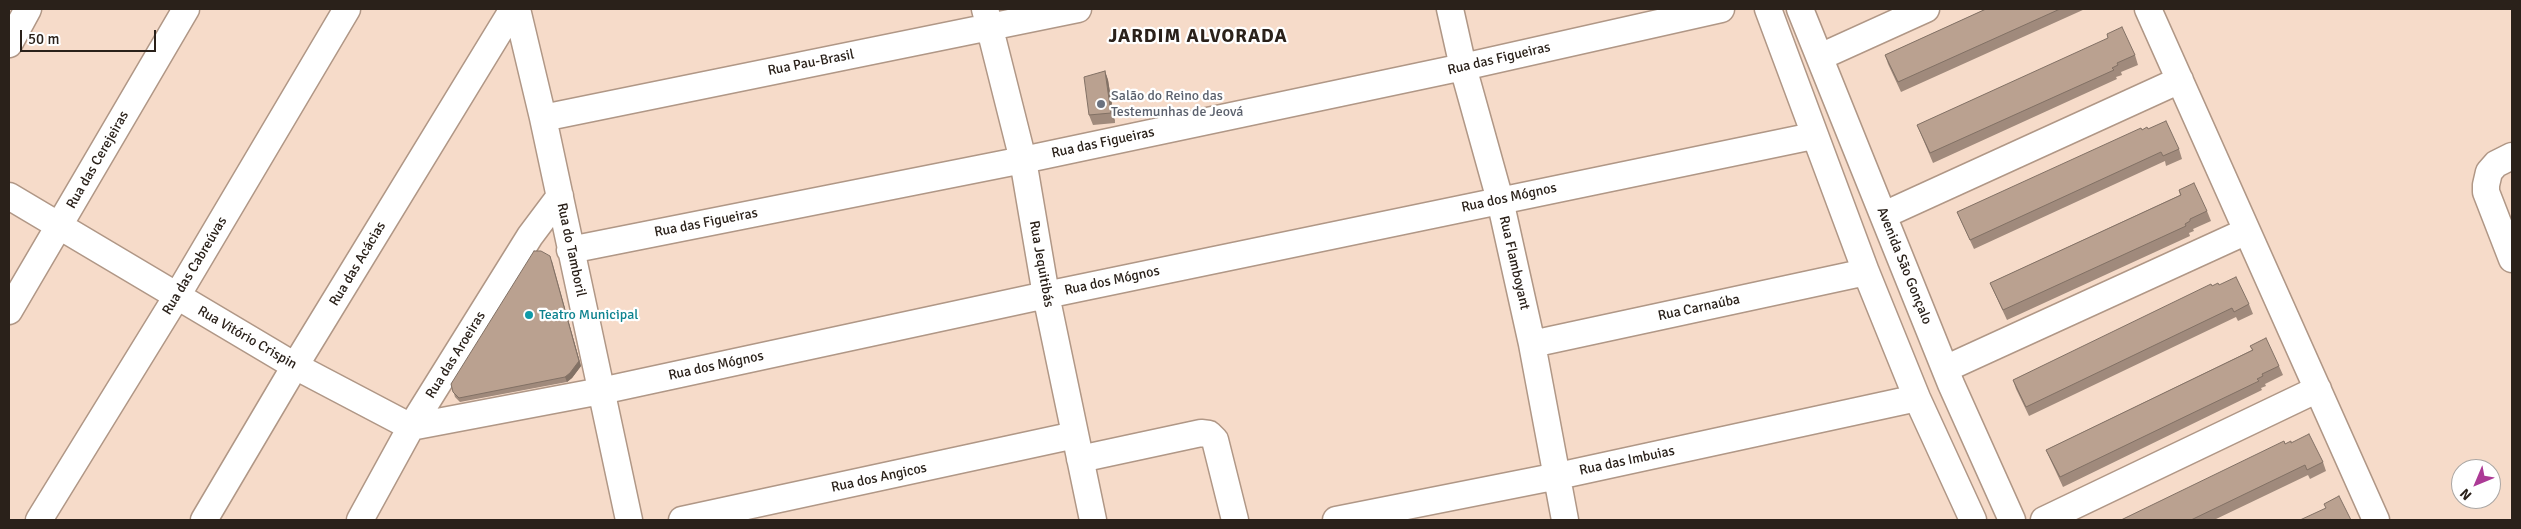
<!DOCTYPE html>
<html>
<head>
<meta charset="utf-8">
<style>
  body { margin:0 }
  #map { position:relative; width:2521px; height:529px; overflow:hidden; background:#f6dbc9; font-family:Signika,sans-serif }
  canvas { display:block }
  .frame { position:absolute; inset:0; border:10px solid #2a211a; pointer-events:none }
  .north { position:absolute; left:2451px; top:459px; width:50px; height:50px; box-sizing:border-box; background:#fff; border:1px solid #aaa6a3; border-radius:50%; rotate:225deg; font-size:14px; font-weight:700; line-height:20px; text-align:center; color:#2a211a }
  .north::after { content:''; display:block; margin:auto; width:18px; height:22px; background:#ac3a96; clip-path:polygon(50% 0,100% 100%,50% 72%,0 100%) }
  .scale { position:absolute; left:20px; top:30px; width:136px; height:22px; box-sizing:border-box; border:2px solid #2a211a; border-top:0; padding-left:6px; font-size:15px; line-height:18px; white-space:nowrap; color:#2a211a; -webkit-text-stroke:4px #fff; paint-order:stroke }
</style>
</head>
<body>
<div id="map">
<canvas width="2521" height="529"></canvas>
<div class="frame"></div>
<div class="north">N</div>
<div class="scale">50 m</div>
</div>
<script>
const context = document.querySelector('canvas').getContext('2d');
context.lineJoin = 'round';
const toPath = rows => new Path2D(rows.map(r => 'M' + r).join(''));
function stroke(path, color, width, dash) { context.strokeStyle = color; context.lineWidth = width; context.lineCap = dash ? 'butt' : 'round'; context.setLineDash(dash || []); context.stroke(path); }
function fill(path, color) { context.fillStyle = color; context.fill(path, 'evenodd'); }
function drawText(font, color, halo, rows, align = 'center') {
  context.font = font + ' Signika,sans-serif'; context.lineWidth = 4.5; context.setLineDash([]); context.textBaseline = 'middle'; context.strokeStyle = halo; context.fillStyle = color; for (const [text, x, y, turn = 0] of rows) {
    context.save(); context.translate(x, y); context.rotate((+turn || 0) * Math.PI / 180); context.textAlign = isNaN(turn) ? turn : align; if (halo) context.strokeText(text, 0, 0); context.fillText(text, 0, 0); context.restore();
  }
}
const minor = toPath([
  [517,9,543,118,629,520],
  [985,9,1023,160,1046,295,1093,520],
  [1450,9,1463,67,1500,200,1532,344,1565,520],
  [1768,9,1866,272,1917,398,1973,520],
  [1800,9,1951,384,2012,520],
  [2148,9,2376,520],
  [9,44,28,9],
  [1820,57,1926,9],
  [543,118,1078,9],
  [2512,156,2496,164,2489,172,2486,185,2486,192,2512,259],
  [9,196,295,366,411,427,601,391,1046,295,1813,136],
  [1884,215,2180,80],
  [570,250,1023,160,1463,67,1721,9],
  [9,311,186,9],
  [1532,344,1866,272],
  [1945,369,2247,231],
  [1080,459,1201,433,1209,434,1215,440,1235,520],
  [39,520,177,296,347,9],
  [204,520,295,366,513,9],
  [360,520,411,427,530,236,560,196],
  [682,520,1075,435],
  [1336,520,1558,476,1917,398],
  [2044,520,2318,389]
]);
stroke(minor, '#b09786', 29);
stroke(minor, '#fff', 26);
fill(toPath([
  [1986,9,2085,9,1901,92,1888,64,1885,55],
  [2108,39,2135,55,2138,65,2121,72,2122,75,2116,77,2117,79,1933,163,1917,125],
  [1105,71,1108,80,1115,123,1093,125,1089,115],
  [2148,129,2179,149,2182,159,2166,166,2165,161,1974,249,1961,221,1957,212,2142,130],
  [2179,190,2207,211,2211,221,2193,229,2194,231,2189,233,2190,236,2007,320,1994,292,1990,283,2180,195],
  [552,261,581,366,572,378,567,382,460,402,455,397,451,384],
  [2219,285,2249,304,2253,314,2238,321,2236,317,2029,416,2016,389,2013,380,2212,286],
  [2250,346,2279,366,2283,375,2265,384,2266,386,2261,388,2262,390,2063,487,2050,459,2046,450,2252,350],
  [2291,443,2323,462,2326,471,2310,479,2308,475,2214,520,2121,520,2285,444]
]), '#a08a7c');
fill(toPath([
  [1105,71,1108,80,1115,123,1111,113],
  [550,256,581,366,572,378,567,382,565,377]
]), '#827165');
const building = toPath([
  [1986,9,2060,9,1898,82,1885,55,1986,9],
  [2122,27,2135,55,2117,63,2118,65,2112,68,2114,70,1930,153,1917,125,2108,38,2107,34,2122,27],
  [1105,71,1111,113,1089,115,1084,77,1105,71],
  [2166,121,2179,149,2163,156,2161,152,1970,240,1957,212,2141,128,2142,130,2147,127,2148,129,2166,121],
  [2194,183,2207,211,2190,219,2190,221,2185,224,2186,226,2003,310,1990,283,2181,195,2179,190,2194,183],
  [534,251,541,251,550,256,579,361,570,373,565,377,459,398,453,392,451,384,534,251],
  [2236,277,2249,304,2234,312,2232,308,2026,407,2013,380,2211,284,2212,286,2218,283,2219,285,2236,277],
  [2266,338,2279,366,2262,374,2263,376,2257,379,2259,381,2060,477,2046,450,2253,350,2250,346,2266,338],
  [2309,434,2323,462,2307,470,2305,465,2191,520,2121,520,2284,441,2285,444,2291,441,2291,443,2309,434],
  [2339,496,2351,520,2300,520,2326,508,2324,504,2339,496]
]);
fill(building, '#baa190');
stroke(building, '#827165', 1);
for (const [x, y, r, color] of [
  [1101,104,5,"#6b7280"],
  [529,315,5,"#0f9aa8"]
]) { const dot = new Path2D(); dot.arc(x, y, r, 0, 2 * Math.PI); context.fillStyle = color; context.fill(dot); stroke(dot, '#fff', 2); }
drawText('14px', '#2a211a', '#fff', [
  ["Rua das Figueiras",1499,59,-13],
  ["Rua Pau-Brasil",811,63,-11],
  ["Rua das Figueiras",1103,143,-12],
  ["Rua das Cerejeiras",98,160,-60],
  ["Rua dos Mógnos",1509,198,-12],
  ["Rua das Figueiras",706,223,-11],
  ["Rua do Tamboril",571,250,78],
  ["Rua Flamboyant",1514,263,77],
  ["Rua das Acácias",358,264,-59],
  ["Rua Jequitibás",1041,264,80],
  ["Rua das Cabreúvas",195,266,-59],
  ["Avenida São Gonçalo",1904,266,68],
  ["Rua dos Mógnos",1112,281,-12],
  ["Rua Carnaúba",1699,308,-12],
  ["Rua Vitório Crispin",247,338,30],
  ["Rua das Aroeiras",456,355,-58],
  ["Rua dos Mógnos",716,366,-12],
  ["Rua das Imbuias",1627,461,-12],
  ["Rua dos Angicos",879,478,-12]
]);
drawText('14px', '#5b616d', '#fff', [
  ["Salão do Reino das",1111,96],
  ["Testemunhas de Jeová",1111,112]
], 'left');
drawText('14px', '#0d838f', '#fff', [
  ["Teatro Municipal",539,315]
], 'left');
context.letterSpacing = '1px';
drawText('bold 19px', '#2a211a', '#fff', [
  ["JARDIM ALVORADA",1198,37]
]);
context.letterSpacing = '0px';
</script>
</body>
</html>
